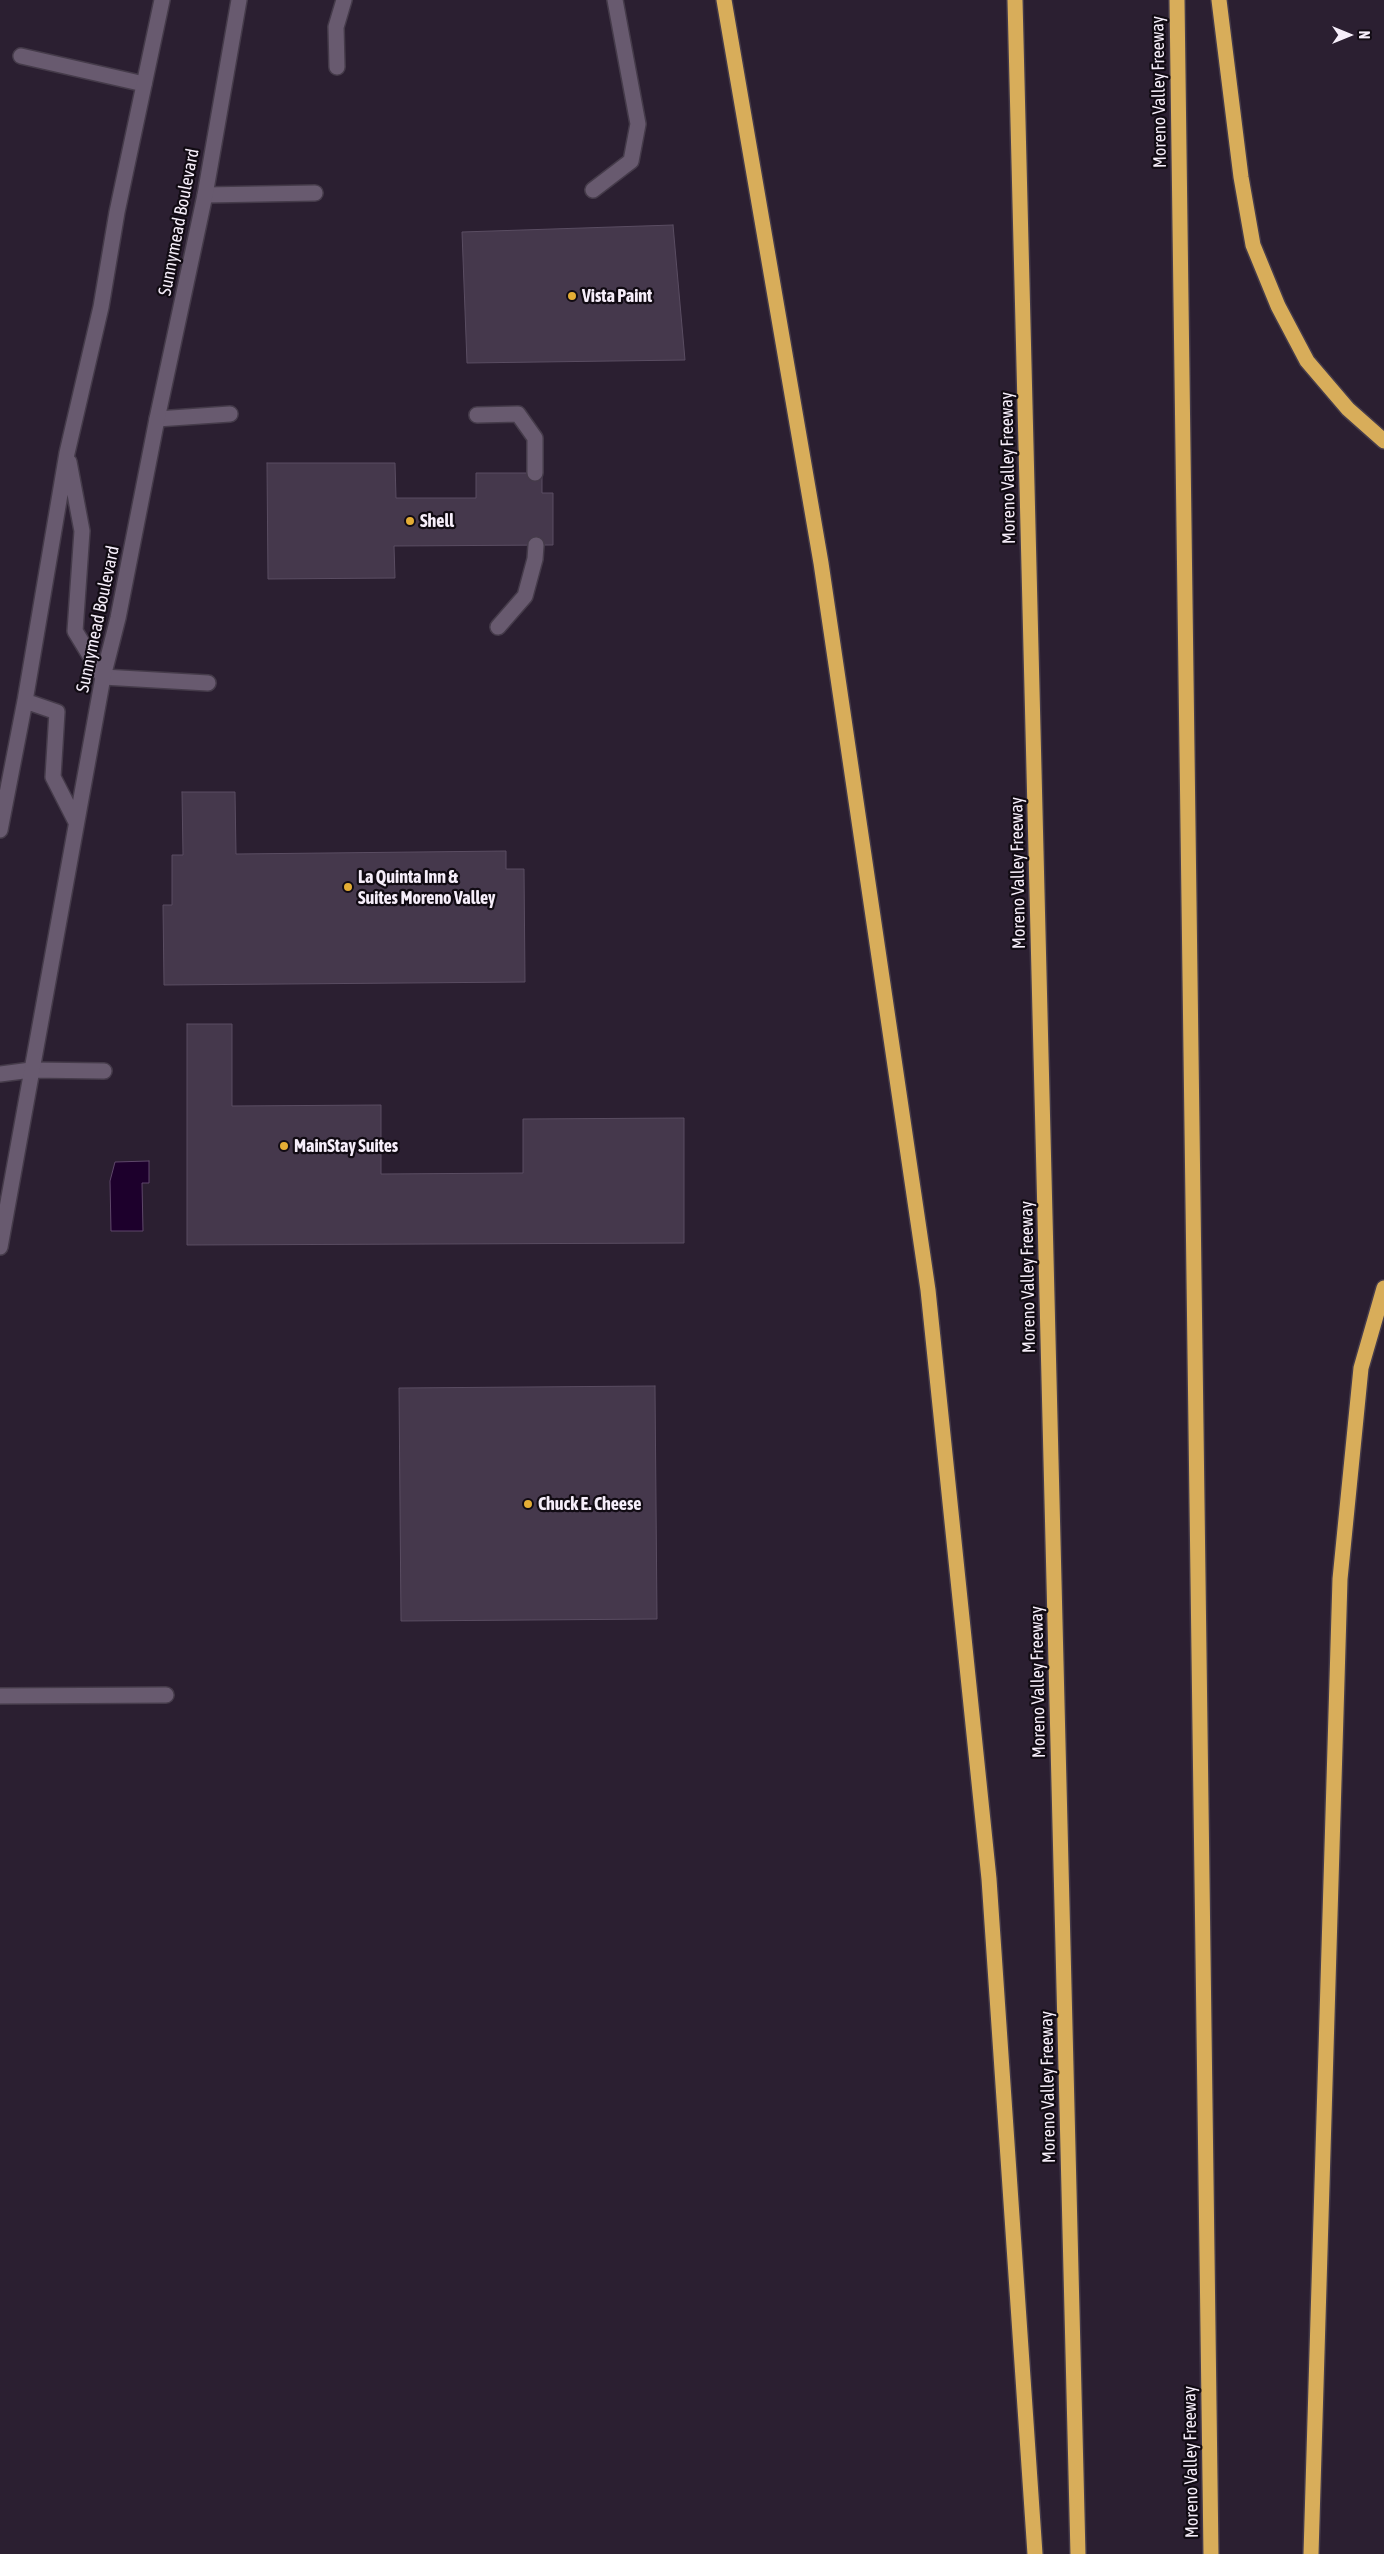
<!DOCTYPE html>
<html>
<head>
<meta charset="utf-8">
<style>
  body { margin:0 }
  #map { position:relative; width:1384px; height:2554px; overflow:hidden; background:#2b1f31; font-family:"Asap Condensed",sans-serif }
  canvas { display:block }
  .north { position:absolute; left:1324px; top:10px; width:50px; height:50px; -webkit-text-stroke:4px #110b13; paint-order:stroke; rotate:90deg; font-size:14px; font-weight:700; line-height:20px; text-align:center; color:#f6eefa }
  .north::after { content:''; display:block; margin:auto; width:18px; height:22px; background:#f6eefa; clip-path:polygon(50% 0,100% 100%,50% 72%,0 100%) }
</style>
</head>
<body>
<div id="map">
<canvas width="1384" height="2554"></canvas>
<div class="north">N</div>
</div>
<script>
const context = document.querySelector('canvas').getContext('2d');
context.lineJoin = 'round';
function fill(path, color) { context.fillStyle = color; context.fill(path, 'evenodd'); }
const toPath = rows => new Path2D(rows.map(r => 'M' + r).join(''));
function stroke(path, color, width, dash) { context.strokeStyle = color; context.lineWidth = width; context.lineCap = dash ? 'butt' : 'round'; context.setLineDash(dash || []); context.stroke(path); }
function drawText(font, color, halo, rows, align = 'center') {
  context.font = font + ' "Asap Condensed",sans-serif'; context.lineWidth = 4.5; context.setLineDash([]); context.textBaseline = 'middle'; context.strokeStyle = halo; context.fillStyle = color; for (const [text, x, y, turn = 0] of rows) {
    context.save(); context.translate(x, y); context.rotate((+turn || 0) * Math.PI / 180); context.textAlign = isNaN(turn) ? turn : align; if (halo) context.strokeText(text, 0, 0); context.fillText(text, 0, 0); context.restore();
  }
}
const water = toPath([
  [149,1161,149,1183,142,1183,143,1231,111,1231,110,1181,115,1162,149,1161]
]);
fill(water, '#1d002c');
stroke(water, '#5e476a', 1);
const building = toPath([
  [673,225,685,360,467,363,462,232,673,225],
  [267,463,395,463,396,498,476,498,476,473,542,473,542,493,553,493,553,545,394,546,395,578,268,579,267,463],
  [182,792,235,792,236,854,506,851,506,869,524,869,525,982,164,985,163,905,172,905,172,855,183,855,182,792],
  [187,1024,232,1024,232,1106,381,1105,381,1174,523,1173,523,1119,684,1118,684,1243,187,1245,187,1024],
  [655,1386,657,1619,401,1621,399,1388,655,1386]
]);
fill(building, '#45384c');
stroke(building, '#5a4d62', 1);
const lane = toPath([
  [21,56,144,84],
  [337,67,336,27,344,0],
  [593,190,631,161,638,124,615,0],
  [205,195,315,193],
  [477,415,518,414,535,438,535,473],
  [157,419,230,414],
  [498,627,525,596,535,559,536,545],
  [103,677,208,683],
  [0,1074,31,1070,104,1071],
  [0,1696,166,1695]
]);
const secondary = toPath([
  [69,462,82,531,75,631,103,677],
  [25,701,57,712,53,777,76,822],
  [0,830,25,701,67,453,101,307,117,212,162,0],
  [0,1247,103,677,118,618,157,419,205,195,239,0]
]);
const highway = toPath([
  [724,0,821,563,928,1290,989,1879,1035,2554],
  [1015,0,1078,2554],
  [1177,0,1211,2554],
  [1219,0,1241,177,1253,245,1278,306,1307,361,1348,409,1384,441],
  [1311,2554,1340,1579,1361,1368,1384,1288]
]);
stroke(lane, '#453b4a', 18);
stroke(secondary, '#453b4a', 18);
stroke(highway, '#453b4a', 18);
stroke(lane, '#685a6f', 15);
stroke(secondary, '#685a6f', 15);
stroke(highway, '#d8ad5a', 15);
for (const [x, y, r, color] of [
  [572,296,5,"#e4ad35"],
  [410,521,5,"#e4ad35"],
  [348,887,5,"#e4ad35"],
  [284,1146,5,"#e4ad35"],
  [528,1504,5,"#e4ad35"]
]) { const dot = new Path2D(); dot.arc(x, y, r, 0, 2 * Math.PI); context.fillStyle = color; context.fill(dot); stroke(dot, '#110b13', 2); }
drawText('18px', '#f6eefa', '#110b13', [
  ["Moreno Valley Freeway",1159,92,-91],
  ["Sunnymead Boulevard",179,222,-79],
  ["Moreno Valley Freeway",1008,468,-91],
  ["Sunnymead Boulevard",98,619,-78],
  ["Moreno Valley Freeway",1018,873,-91],
  ["Moreno Valley Freeway",1028,1277,-91],
  ["Moreno Valley Freeway",1038,1682,-91],
  ["Moreno Valley Freeway",1048,2087,-91],
  ["Moreno Valley Freeway",1191,2462,-91]
]);
drawText('bold 18px', '#f6eefa', '#110b13', [
  ["Vista Paint",582,296],
  ["Shell",420,521],
  ["La Quinta Inn &",358,877],
  ["Suites Moreno Valley",358,898],
  ["MainStay Suites",294,1146],
  ["Chuck E. Cheese",538,1504]
], 'left');
</script>
</body>
</html>
